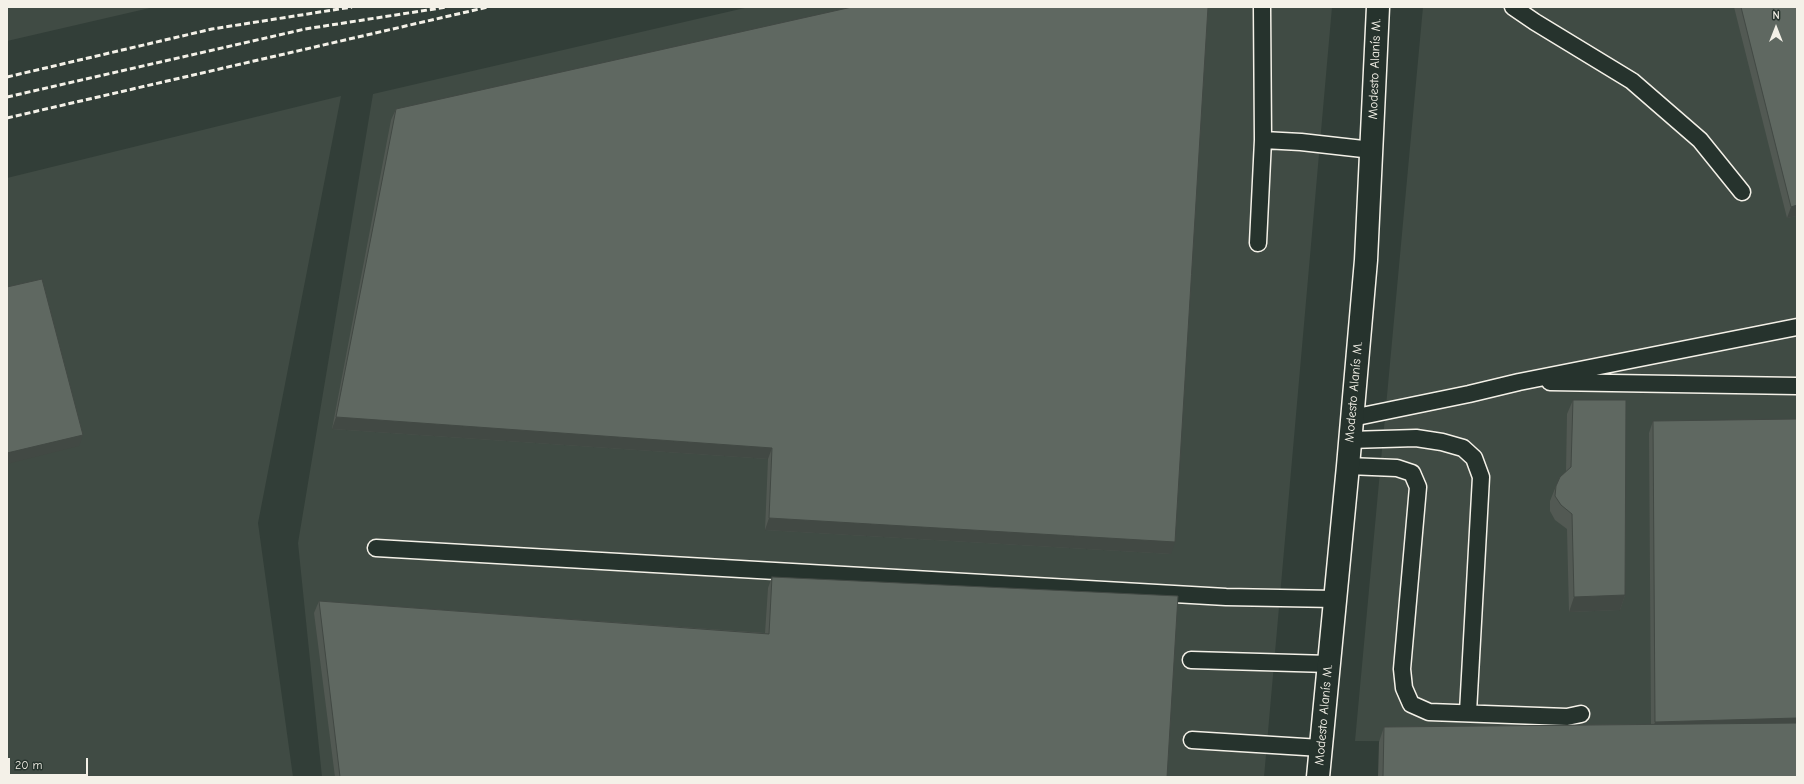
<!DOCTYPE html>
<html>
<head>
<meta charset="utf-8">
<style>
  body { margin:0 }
  #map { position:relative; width:1804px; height:784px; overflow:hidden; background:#323e38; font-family:"Comic Neue",sans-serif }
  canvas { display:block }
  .frame { position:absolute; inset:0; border:8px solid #f4f1e8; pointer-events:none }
  .north { position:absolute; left:1756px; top:8px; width:40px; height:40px; -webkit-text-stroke:3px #26332d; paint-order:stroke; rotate:0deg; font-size:11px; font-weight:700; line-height:16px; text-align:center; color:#f4f1e8 }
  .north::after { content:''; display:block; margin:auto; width:14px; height:18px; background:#f4f1e8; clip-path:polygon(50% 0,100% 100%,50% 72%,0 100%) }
  .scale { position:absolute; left:8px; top:758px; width:80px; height:18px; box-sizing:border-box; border:2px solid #f4f1e8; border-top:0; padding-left:5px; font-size:12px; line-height:14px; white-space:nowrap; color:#f4f1e8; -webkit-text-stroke:3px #26332d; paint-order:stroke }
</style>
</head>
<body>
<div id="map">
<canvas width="1804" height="784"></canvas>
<div class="frame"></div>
<div class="north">N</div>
<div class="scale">20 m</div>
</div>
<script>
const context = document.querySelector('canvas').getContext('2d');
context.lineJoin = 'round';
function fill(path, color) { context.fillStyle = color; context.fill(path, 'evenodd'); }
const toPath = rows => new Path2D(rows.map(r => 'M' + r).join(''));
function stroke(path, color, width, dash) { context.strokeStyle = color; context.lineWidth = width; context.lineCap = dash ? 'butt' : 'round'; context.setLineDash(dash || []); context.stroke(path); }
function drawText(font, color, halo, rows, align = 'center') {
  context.font = font + ' "Comic Neue",sans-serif'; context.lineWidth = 3; context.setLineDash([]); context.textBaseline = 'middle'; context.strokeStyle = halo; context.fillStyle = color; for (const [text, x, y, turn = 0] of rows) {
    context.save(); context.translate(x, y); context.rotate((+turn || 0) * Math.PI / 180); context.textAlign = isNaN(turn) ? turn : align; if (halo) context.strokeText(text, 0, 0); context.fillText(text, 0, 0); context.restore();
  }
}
fill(toPath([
  [7,7,154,7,7,41],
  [749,7,1332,7,1264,777,322,777,298,543,373,94],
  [1423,7,1797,7,1797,744,1355,741],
  [341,96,258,523,293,777,7,777,7,178]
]), '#404b44');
const lane = toPath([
  [1262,7,1263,140,1301,142,1372,150],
  [1513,7,1535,22,1632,81,1700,140,1742,192],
  [1258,243,1263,140],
  [1550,382,1797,386],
  [1352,418,1469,394,1519,382,1797,327],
  [1350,440,1416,438,1442,442,1463,448,1474,458,1481,477,1468,712],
  [1348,466,1397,468,1412,473,1418,487,1402,669,1404,688,1411,704,1429,712,1567,717,1581,714],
  [376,548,1226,597,1335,599],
  [1191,660,1329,664],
  [1192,740,1321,748]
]);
const secondary = toPath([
  [1318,777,1348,466,1366,260,1378,7]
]);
stroke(lane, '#f4f1e8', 19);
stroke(secondary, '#f4f1e8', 25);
stroke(lane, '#26332d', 16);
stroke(secondary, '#26332d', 22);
stroke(toPath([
  [7,77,212,29,352,7],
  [7,97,305,29,447,7],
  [7,118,488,7]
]), '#f4f1e8', 3, [6, 3]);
fill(toPath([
  [1734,7,1797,7,1797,216,1787,218],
  [396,109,1171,554,765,530,768,459,332,429,391,120],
  [1573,400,1625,595,1620,610,1569,612,1567,529,1555,520,1550,511,1550,501,1556,486,1566,472,1567,414],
  [1653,421,1797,777,1378,777,1379,742,1384,727,1651,724,1649,433],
  [772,577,1167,777,335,777,314,613,319,601,765,633,768,588]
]), '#525953');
fill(toPath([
  [1797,205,1797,216,1787,218,1791,207],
  [336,417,772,448,768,459,332,429],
  [83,435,79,446,7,464,7,453],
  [769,518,1175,542,1171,554,765,530],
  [1625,595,1620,610,1569,612,1574,597],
  [1797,718,1797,729,1651,733,1655,722]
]), '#424944');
const building = toPath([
  [852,7,1208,7,1175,542,769,518,772,448,336,417,396,109,852,7],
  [1741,7,1797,7,1797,205,1791,207,1741,7],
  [42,279,83,435,7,453,7,287,42,279],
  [1573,400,1626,400,1625,595,1574,597,1572,514,1561,505,1555,496,1556,486,1560,477,1571,467,1573,400],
  [1797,419,1797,718,1655,722,1653,421,1797,419],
  [772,577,1178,596,1167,777,340,777,319,601,769,634,772,577],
  [1797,723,1797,777,1383,777,1384,727,1797,723]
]);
fill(building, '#5f6861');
stroke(building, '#424944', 1);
drawText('13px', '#f4f1e8', '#26332d', [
  ["Modesto Alanís M.",1375,69,-88],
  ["Modesto Alanís M.",1354,392,-85],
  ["Modesto Alanís M.",1324,715,-85]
]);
</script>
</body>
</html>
